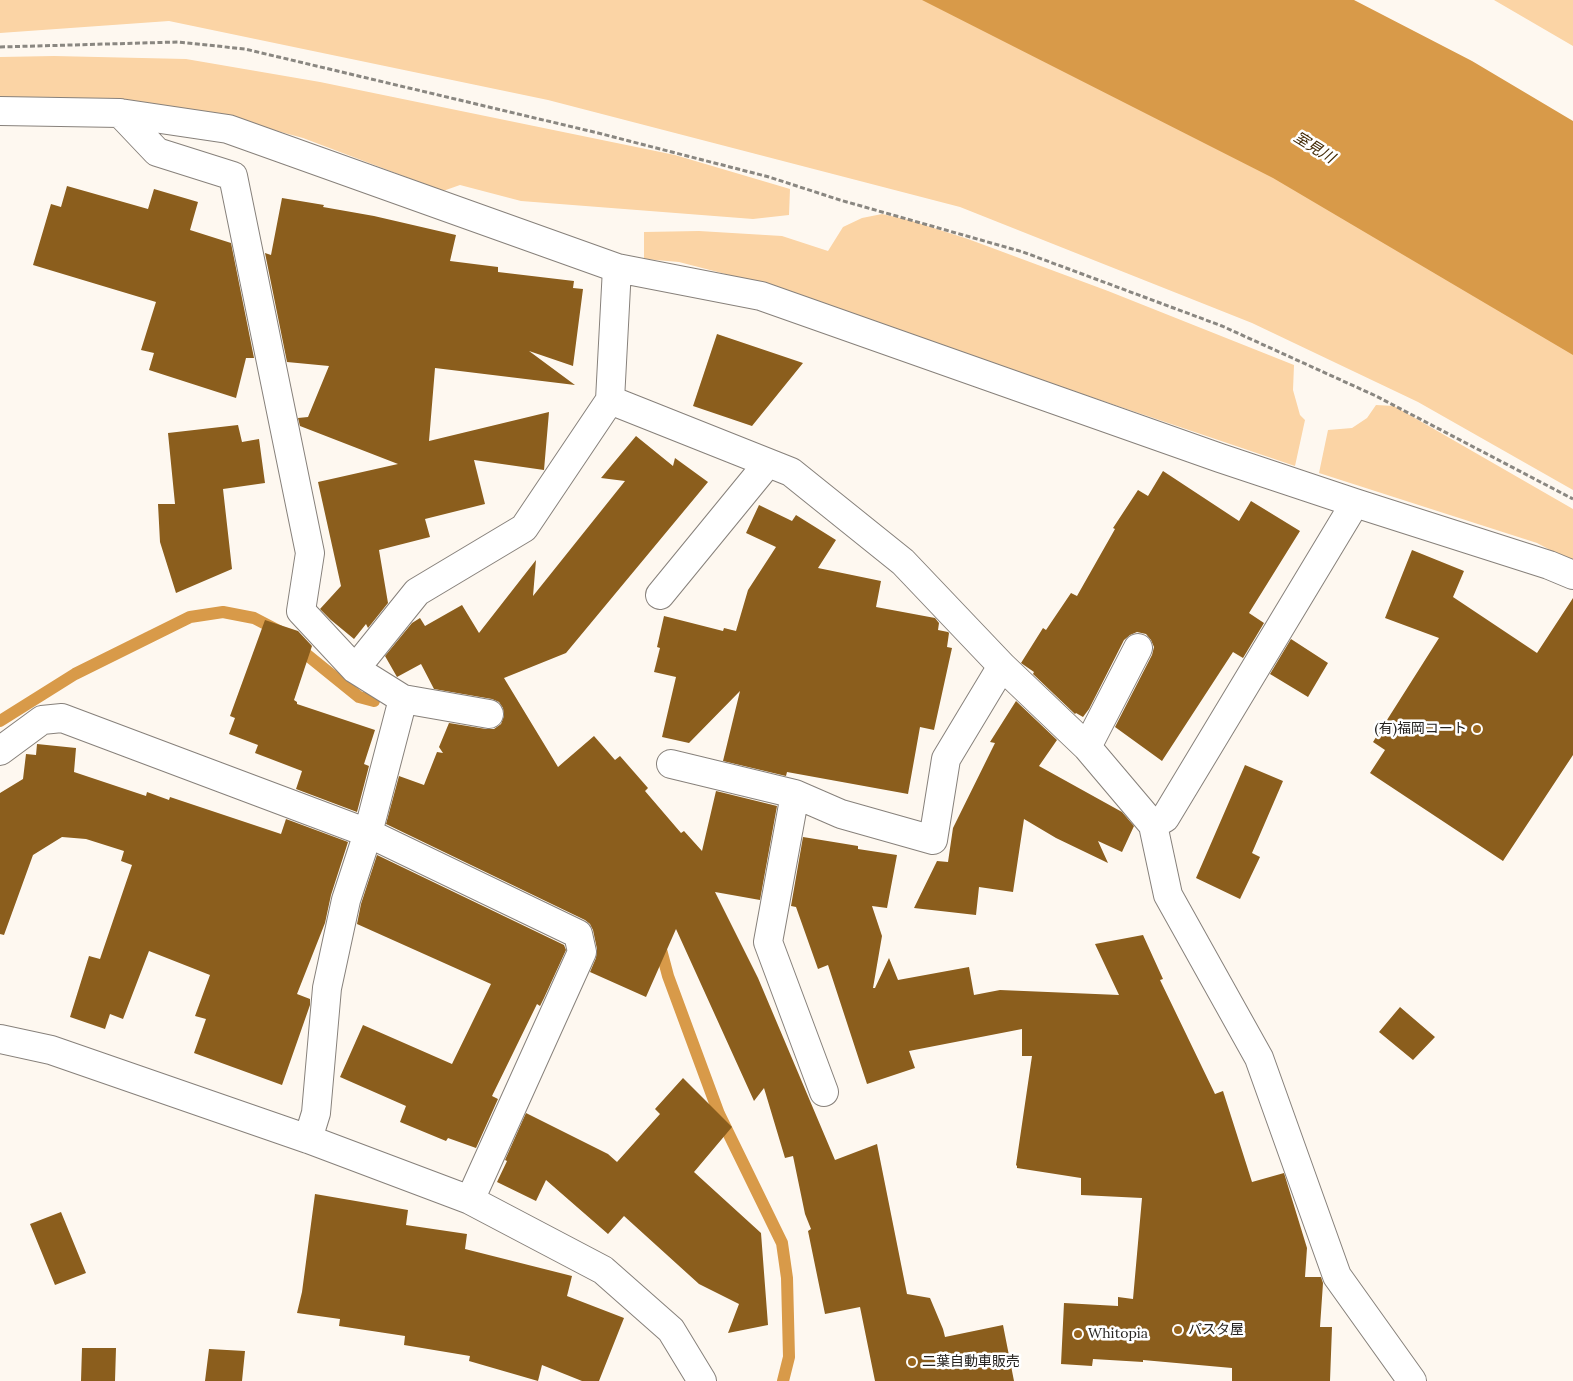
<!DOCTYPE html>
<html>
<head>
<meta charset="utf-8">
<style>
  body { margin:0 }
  canvas { display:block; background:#fef8f0 }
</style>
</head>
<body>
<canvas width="1573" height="1381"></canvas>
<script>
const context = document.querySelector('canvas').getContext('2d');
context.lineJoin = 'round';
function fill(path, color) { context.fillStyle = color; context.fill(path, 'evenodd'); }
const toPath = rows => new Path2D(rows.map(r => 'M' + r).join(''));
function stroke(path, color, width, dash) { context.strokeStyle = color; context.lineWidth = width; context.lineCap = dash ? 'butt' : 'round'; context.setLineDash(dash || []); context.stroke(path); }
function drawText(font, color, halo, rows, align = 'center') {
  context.font = font + ' Lora,"Noto Sans JP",serif'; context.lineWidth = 5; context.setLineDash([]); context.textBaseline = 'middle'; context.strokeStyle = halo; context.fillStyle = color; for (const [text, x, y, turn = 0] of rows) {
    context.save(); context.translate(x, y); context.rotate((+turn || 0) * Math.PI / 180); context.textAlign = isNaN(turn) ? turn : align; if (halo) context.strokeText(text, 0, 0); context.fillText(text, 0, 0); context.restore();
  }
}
fill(toPath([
  [0,0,961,0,1573,340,1573,490,1418,402,1252,323,960,207,548,100,169,21,0,33],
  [1494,0,1573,0,1573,46],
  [54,56,186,59,320,82,675,155,790,189,789,215,753,219,521,201,460,185,443,191,303,138,211,113,0,99,0,57],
  [882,214,909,220,968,239,1108,291,1294,365,1293,390,1300,415,1305,420,1295,466,737,277,679,262,644,259,644,232,699,231,782,236,828,251,843,227,862,218],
  [1376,405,1394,406,1573,509,1573,562,1537,543,1319,473,1328,430,1352,428,1367,418]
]), '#fbd4a5');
fill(toPath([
  [922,0,1354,0,1472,61,1573,121,1573,355,1273,178]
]), '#d89a49');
stroke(toPath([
  [296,646,359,697,374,701],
  [0,721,75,674,190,617,223,612,254,618,279,631],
  [659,942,668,976,719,1114,782,1243,787,1278,789,1357,783,1381]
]), '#d89a49', 12);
fill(toPath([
  [67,186,148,209,154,189,198,202,190,230,231,243,254,358,246,358,236,398,149,370,154,353,141,350,156,302,33,265,51,204,61,207],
  [282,198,324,205,323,207,374,216,456,235,450,261,498,267,498,272,574,281,573,288,583,289,573,366,529,351,575,385,435,368,429,441,549,412,544,470,474,460,485,504,425,519,430,537,379,550,388,603,368,628,366,624,354,639,331,620,320,609,341,586,318,482,398,464,300,426,298,418,308,417,329,366,287,362,265,253,271,255],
  [717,334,803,363,752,426,693,406],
  [238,425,242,442,259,439,265,483,223,489,232,569,176,593,160,542,158,504,175,504,168,433],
  [636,436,673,466,675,458,708,482,566,653,504,678,558,767,594,736,615,760,620,756,648,788,645,791,681,833,684,831,702,851,716,791,777,806,760,900,715,892,758,978,835,1160,877,1144,907,1294,930,1298,943,1329,945,1337,1003,1325,1014,1381,875,1381,860,1307,825,1314,808,1231,811,1229,805,1214,793,1156,785,1158,764,1088,754,1101,676,929,646,997,590,972,596,958,597,949,593,930,590,924,585,920,386,824,399,776,424,785,437,752,443,753,439,747,449,723,486,729,494,729,501,724,504,716,503,708,499,702,492,699,434,689,421,664,397,677,385,656,412,623,420,618,425,626,462,605,479,633,536,560,533,596,625,481,601,478],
  [1163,471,1239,521,1251,501,1300,531,1249,613,1264,623,1243,658,1233,652,1162,761,1115,727,1152,655,1154,647,1151,640,1146,634,1137,632,1130,635,1124,640,1089,709,1083,717,1076,713,1075,714,1033,674,1034,672,1021,663,1043,628,1046,630,1071,593,1077,596,1115,529,1113,528,1138,490,1148,496],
  [759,505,792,521,796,515,836,540,818,568,881,581,876,607,935,618,939,623,938,630,948,632,949,633,947,647,952,648,934,730,920,727,908,794,787,772,786,776,723,761,740,691,689,743,662,737,676,677,654,672,660,648,657,647,664,616,723,631,724,628,736,631,748,590,776,547,746,533],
  [1412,550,1464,571,1453,597,1537,653,1573,598,1573,755,1503,861,1370,773,1385,750,1373,742,1439,638,1385,618],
  [265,620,298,631,312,646,294,700,297,702,297,704,375,730,364,764,369,766,357,812,296,789,302,771,255,753,258,745,229,734,235,718,230,716],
  [1291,639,1328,663,1308,697,1270,674],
  [1016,701,1057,740,1039,766,1122,812,1134,826,1122,852,1098,841,1108,863,1056,838,1024,819,1013,892,979,887,976,915,914,908,937,861,948,862,953,828,995,743,990,742],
  [37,744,76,748,74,772,146,796,147,792,169,800,170,797,281,834,286,819,348,842,331,895,325,923,297,994,310,999,310,1005,282,1085,194,1053,206,1019,195,1016,210,975,149,951,123,1019,110,1014,105,1029,70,1017,89,956,100,959,132,865,121,861,124,851,86,839,62,837,33,855,4,935,0,934,0,793,23,779,26,754,36,755],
  [1245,765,1283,781,1252,853,1260,857,1240,899,1196,878],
  [803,837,858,846,858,849,897,855,887,908,872,906,882,936,873,988,875,988,889,958,898,980,969,967,974,995,1000,990,1119,995,1095,944,1143,935,1163,979,1160,980,1215,1094,1223,1091,1252,1182,1284,1173,1307,1248,1305,1277,1321,1277,1323,1283,1320,1327,1332,1327,1330,1381,1232,1381,1232,1368,1143,1360,1143,1362,1093,1359,1092,1366,1061,1364,1064,1303,1118,1306,1118,1297,1133,1299,1142,1198,1081,1195,1081,1178,1017,1168,1017,1166,1016,1165,1032,1056,1022,1056,1022,1029,909,1051,915,1068,867,1084,828,965,818,969,796,907,791,906],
  [377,855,564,945,566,950,544,998,540,1006,537,1004,492,1096,498,1099,476,1148,448,1138,446,1141,400,1122,406,1106,340,1077,363,1025,452,1064,491,984,357,924,361,904],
  [1400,1007,1435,1037,1413,1060,1379,1032],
  [683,1078,732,1127,694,1172,761,1233,768,1325,728,1333,739,1304,699,1284,624,1216,608,1234,546,1180,536,1201,497,1182,507,1161,505,1160,526,1113,608,1154,617,1162,660,1114,655,1109],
  [315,1194,408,1210,406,1225,467,1234,465,1249,572,1276,567,1296,624,1318,599,1381,582,1381,542,1365,538,1381,469,1361,470,1356,404,1345,405,1336,339,1326,340,1319,297,1313,302,1292],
  [61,1212,86,1273,55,1285,30,1224],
  [82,1348,116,1348,115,1381,81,1381],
  [209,1349,245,1351,242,1381,205,1381]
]), '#8b5e1d');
const minor = toPath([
  [0,111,120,113,228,129,617,268,761,296,1220,458,1355,503,1549,565,1573,575],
  [120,113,157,152,233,176,310,553,301,611,355,669,403,699,489,714],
  [610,400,791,472,903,562,1002,666,1087,747,1153,825,1168,895,1259,1058,1337,1276,1412,1381],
  [660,595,768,463],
  [355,669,417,592,524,528,610,400,617,268],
  [1087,747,1138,648],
  [0,751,42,720,62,718,368,833,578,934,582,952,470,1200],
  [671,764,795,794],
  [1153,825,1165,818,1355,503],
  [0,1039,51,1050,308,1139,470,1200,603,1270,671,1330,702,1381],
  [824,1092,768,942,795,794,841,814,933,840,946,759,1002,666],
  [308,1139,316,1113,327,988,346,900,368,833,403,699]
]);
stroke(minor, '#87817b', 30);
stroke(toPath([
  [0,47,178,42,245,49,598,133,769,177,840,200,1023,252,1222,326,1376,396,1573,499]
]), '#8a8781', 3, [5, 2.5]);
stroke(minor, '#fff', 28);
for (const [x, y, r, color] of [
  [1477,729,5,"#99651b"],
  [1178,1330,5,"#99651b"],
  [1078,1334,5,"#99651b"],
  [912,1362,5,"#99651b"]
]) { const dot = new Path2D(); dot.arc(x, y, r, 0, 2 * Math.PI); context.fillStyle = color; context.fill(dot); stroke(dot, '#fff', 2); }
drawText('14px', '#24221f', '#fff', [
  ["(有)福岡コート",1467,729,"right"],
  ["パスタ屋",1188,1330],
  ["Whitopia",1088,1334],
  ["二葉自動車販売",922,1362]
], 'left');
drawText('italic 15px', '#422905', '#fff', [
  ["室見川",1314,148,32]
]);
</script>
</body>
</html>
